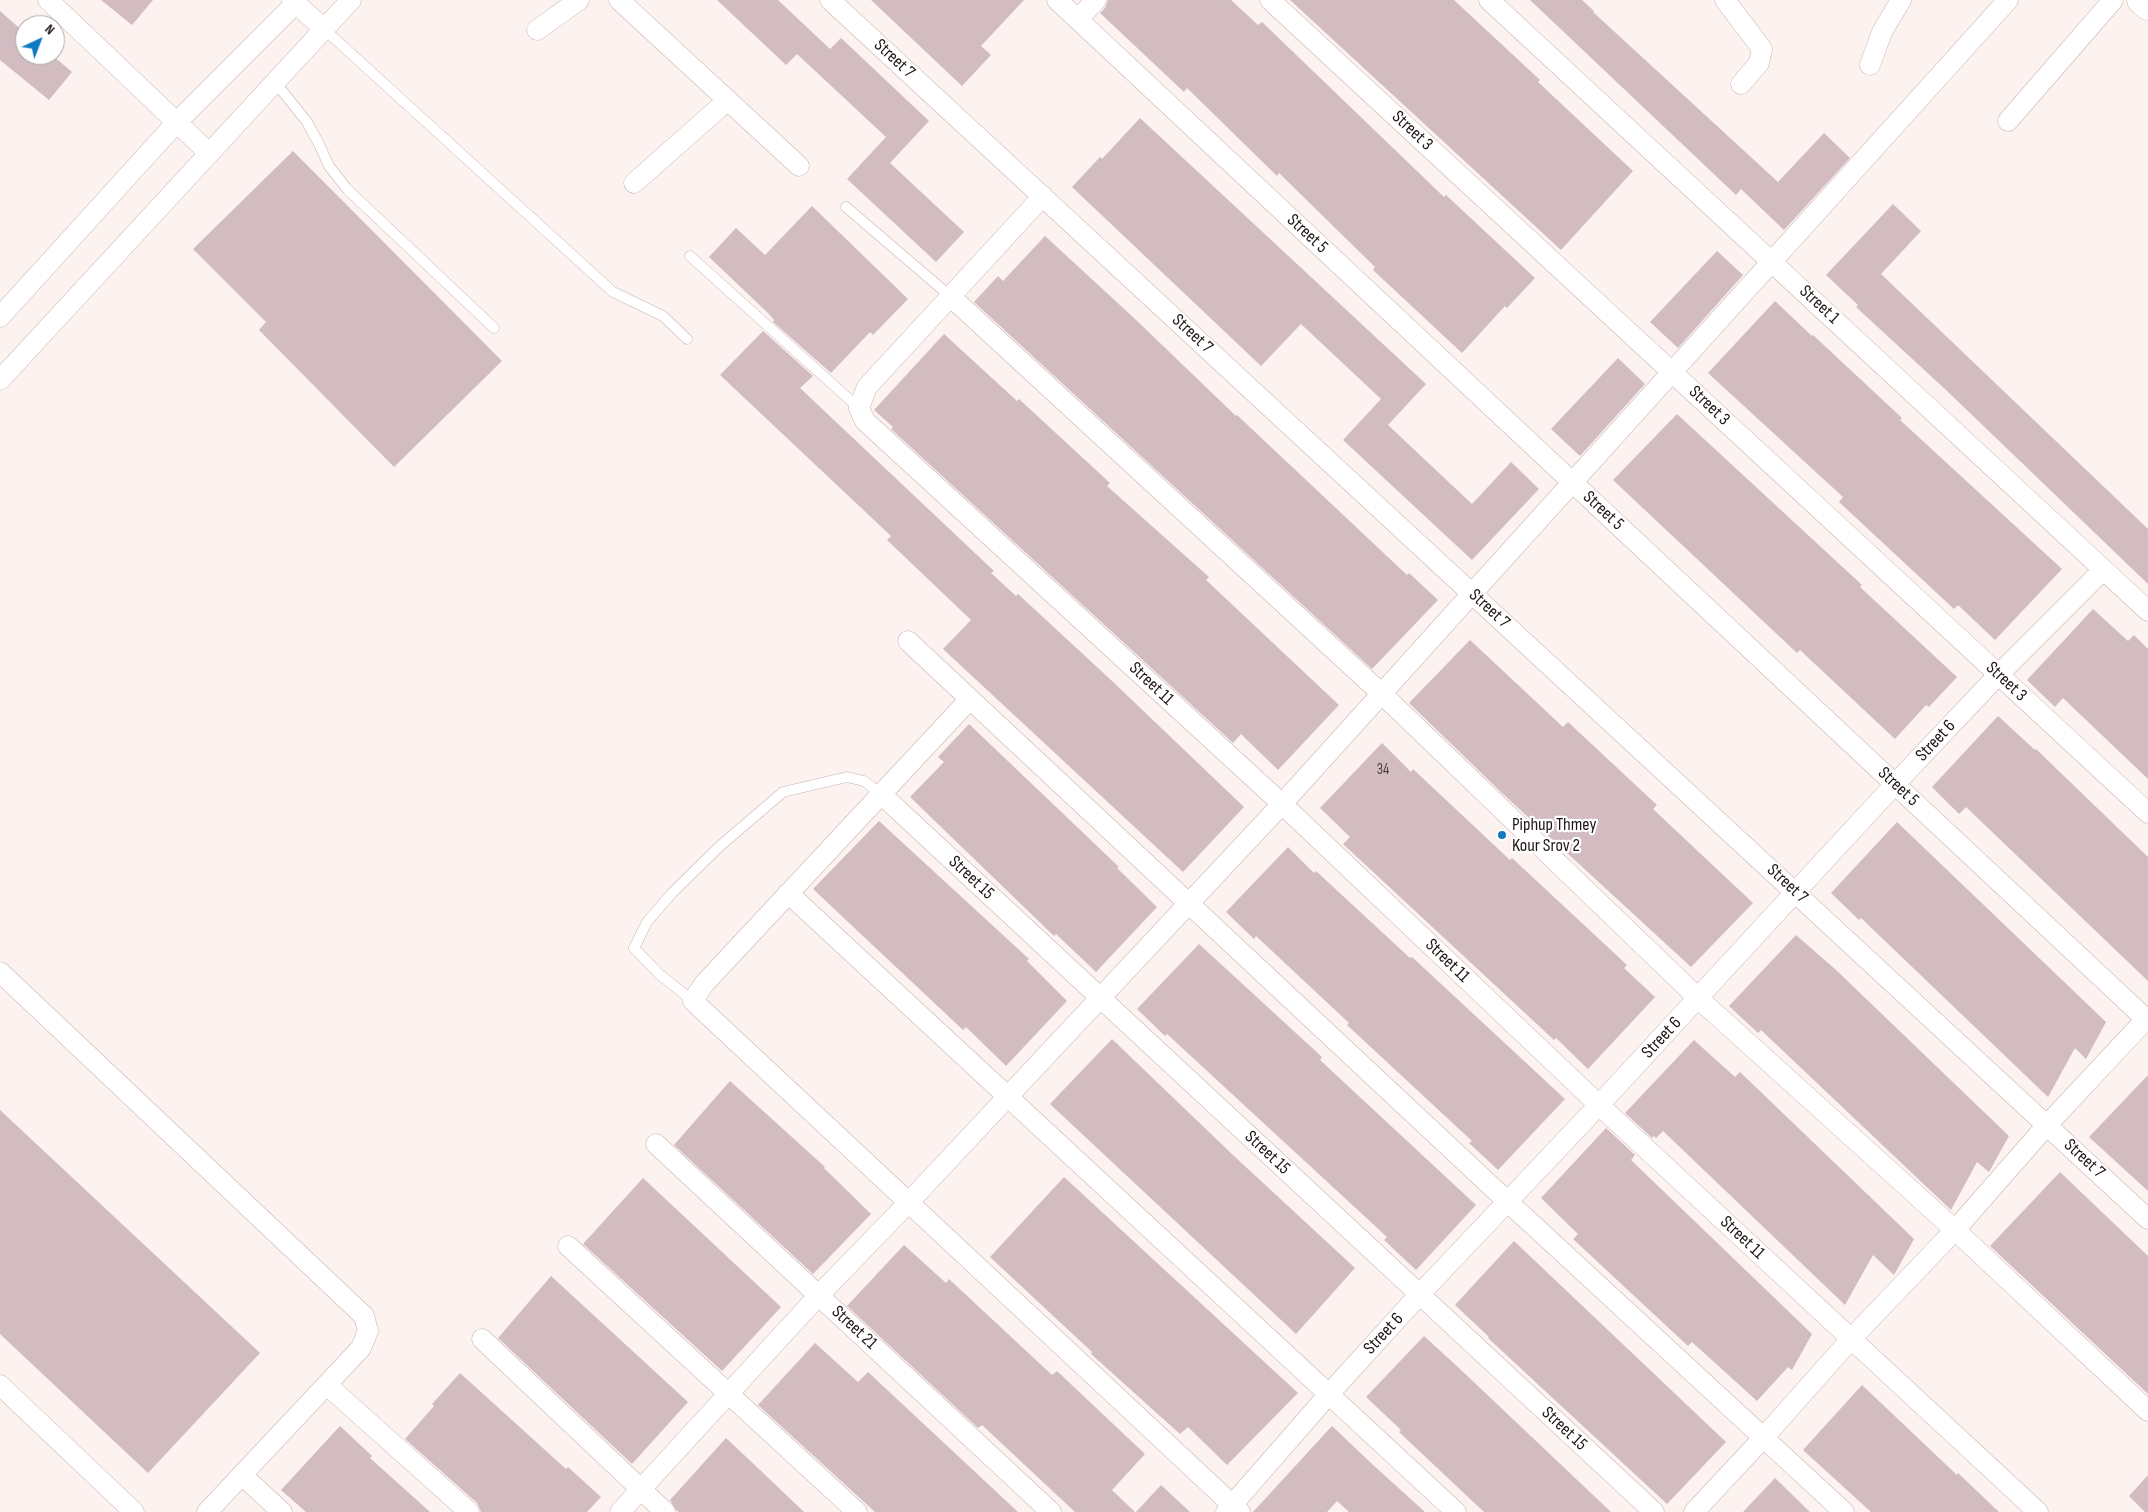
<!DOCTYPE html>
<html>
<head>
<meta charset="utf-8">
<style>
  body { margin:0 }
  #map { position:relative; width:2148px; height:1512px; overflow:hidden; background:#fcf2f0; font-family:"Sofia Sans Condensed",sans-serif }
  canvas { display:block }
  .north { position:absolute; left:15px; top:15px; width:50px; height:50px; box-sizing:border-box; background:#fff; border:1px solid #a5a2a1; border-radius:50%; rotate:43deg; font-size:14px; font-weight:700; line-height:20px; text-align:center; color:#1f1615 }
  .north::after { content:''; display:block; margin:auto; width:18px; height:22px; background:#1079c4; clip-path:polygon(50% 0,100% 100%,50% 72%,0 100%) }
</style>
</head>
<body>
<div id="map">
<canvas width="2148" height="1512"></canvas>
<div class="north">N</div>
</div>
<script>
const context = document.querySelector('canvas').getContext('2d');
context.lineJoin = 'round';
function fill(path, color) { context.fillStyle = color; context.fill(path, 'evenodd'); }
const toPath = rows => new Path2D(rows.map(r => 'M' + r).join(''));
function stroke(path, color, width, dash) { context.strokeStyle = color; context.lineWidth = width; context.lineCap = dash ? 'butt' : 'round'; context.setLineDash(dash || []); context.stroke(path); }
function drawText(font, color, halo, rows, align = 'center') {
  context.font = font + ' "Sofia Sans Condensed",sans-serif'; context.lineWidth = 4.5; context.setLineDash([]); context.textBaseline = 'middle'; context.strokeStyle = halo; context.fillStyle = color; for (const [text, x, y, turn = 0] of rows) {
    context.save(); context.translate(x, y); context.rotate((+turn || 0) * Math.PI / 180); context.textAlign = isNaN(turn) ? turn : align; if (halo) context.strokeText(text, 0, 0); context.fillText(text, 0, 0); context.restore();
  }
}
fill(toPath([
  [101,0,153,0,132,25],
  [717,0,778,0,830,49,841,38,929,121,890,163,964,232,936,262,847,179,886,137,797,54,786,65],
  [871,0,1024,0,981,46,991,55,962,86],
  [1108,0,1231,0,1258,25,1262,22,1444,197,1446,195,1535,278,1507,308,1505,306,1462,353,1373,270,1375,267,1279,173,1277,176,1187,88,1184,92,1100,13,1105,8],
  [1290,0,1454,0,1540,80,1538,82,1633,171,1561,250],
  [1530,0,1582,0,1594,11,1593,12,1778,182,1824,133,1850,158,1784,230,1741,189,1736,195],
  [0,11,25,33,25,55,52,55,72,72,49,100,0,60],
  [1140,118,1426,384,1388,425,1472,504,1511,462,1539,489,1472,560,1343,440,1381,399,1301,324,1261,366,1072,187,1100,157,1102,159],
  [293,151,502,361,394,467,259,330,266,322,193,249],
  [1893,204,1921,231,1881,274,2148,529,2148,584,1946,390,1856,307,1858,305,1826,275],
  [812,206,908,299,873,335,870,332,831,373,773,322,774,320,768,313,709,257,736,228,765,255],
  [1045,236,1134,318,1236,416,1237,415,1407,575,1409,573,1438,600,1372,669,974,302,998,276,1003,281],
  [1717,251,1743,275,1678,348,1650,322],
  [1775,301,1812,336,1813,335,1902,418,1900,420,2062,569,1995,640,1958,605,1954,609,1839,502,1843,497,1708,373],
  [763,331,813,376,800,388,994,571,991,573,1016,596,1018,594,1111,680,1244,807,1183,872,943,649,971,620,887,540,891,536,720,375],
  [944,334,1017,401,1019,399,1110,483,1107,486,1209,577,1206,580,1339,705,1278,770,1241,734,1233,743,891,429,893,427,874,410],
  [1618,358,1645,384,1580,456,1551,429],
  [1677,414,1862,585,1860,587,1957,677,1929,707,1926,705,1895,739,1800,650,1797,653,1613,480],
  [2093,609,2128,641,2134,635,2148,649,2148,779,2063,698,2055,707,2027,680],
  [1470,640,1563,727,1568,722,1657,805,1653,809,1753,903,1691,967,1503,794,1409,703],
  [1998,716,2035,750,2036,749,2148,857,2148,981,1966,807,1959,814,1932,787],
  [969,724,1119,867,1117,868,1157,907,1096,972,1056,934,1054,936,910,797,944,762,938,757],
  [1382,743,1411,772,1413,769,1510,860,1512,858,1627,965,1624,968,1655,997,1588,1069,1556,1038,1554,1040,1343,844,1350,837,1320,808],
  [879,821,1029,959,1027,961,1067,1001,1006,1066,966,1027,963,1030,813,889],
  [1897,822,2106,1022,2086,1059,2075,1048,2048,1097,1861,918,1859,920,1831,893],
  [1288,847,1314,873,1316,871,1410,958,1412,957,1565,1099,1498,1170,1469,1143,1472,1141,1347,1025,1349,1023,1256,936,1254,939,1226,912],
  [1796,935,1835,969,2009,1136,1989,1172,1977,1162,1951,1210,1761,1030,1758,1033,1729,1006],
  [1199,944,1322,1057,1320,1060,1476,1205,1416,1270,1384,1240,1387,1237,1167,1034,1165,1036,1137,1009],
  [1112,1039,1234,1156,1355,1268,1296,1334,1050,1104],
  [1694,1040,1735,1077,1740,1072,1914,1239,1894,1275,1873,1255,1845,1305,1663,1131,1656,1138,1654,1136,1652,1138,1625,1113],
  [2148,1075,2148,1191,2089,1137],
  [730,1081,825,1167,824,1168,871,1214,813,1274,674,1145],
  [0,1110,260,1353,148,1473,0,1334],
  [1606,1128,1635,1155,1631,1160,1812,1334,1792,1370,1788,1367,1757,1401,1692,1342,1688,1346,1573,1239,1578,1234,1541,1198],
  [2060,1172,2148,1256,2148,1394,1990,1246],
  [1064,1177,1298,1393,1227,1465,1188,1427,1180,1434,1091,1354,1092,1352,990,1257],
  [643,1178,781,1307,722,1371,583,1244],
  [1514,1241,1726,1442,1667,1504,1488,1338,1489,1337,1455,1305],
  [904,1245,946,1283,949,1279,1052,1375,1057,1371,1145,1454,1112,1490,1135,1512,1075,1512,982,1425,978,1428,847,1306],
  [551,1276,688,1402,632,1464,498,1338],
  [1424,1336,1460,1369,1611,1512,1484,1512,1399,1432,1401,1430,1366,1397],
  [815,1343,858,1382,868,1372,1018,1512,875,1512,758,1405],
  [460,1373,566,1469,568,1467,601,1497,587,1512,481,1512,477,1503,405,1439,434,1406,432,1404],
  [1862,1385,1957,1475,1958,1473,1999,1512,1871,1512,1803,1450],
  [340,1426,372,1456,370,1458,430,1512,306,1512,281,1490],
  [1332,1426,1372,1464,1425,1512,1349,1512,1337,1501,1327,1512,1253,1512],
  [726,1438,759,1469,804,1512,679,1512,676,1510,670,1500],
  [2148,1475,2148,1512,2145,1512,2129,1496],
  [1775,1478,1810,1512,1743,1512],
  [1161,1485,1190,1512,1136,1512]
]), '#d2bbc1');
const service = toPath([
  [324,29,613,292,663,316,687,339],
  [275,82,307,122,318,142,329,166,347,189,494,328],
  [846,207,950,296],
  [690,256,859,408],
  [693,1001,659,974,634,948,647,922,672,893,720,846,783,792,847,777,864,781,881,794]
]);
const minor = toPath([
  [48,0,209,153],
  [292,0,324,29],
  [619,0,799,166],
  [830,0,2148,1219],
  [1057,0,2148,1021],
  [1270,0,2148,813],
  [1489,0,2148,611],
  [1725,0,1762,49,1759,63,1741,84],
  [1078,19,1096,0],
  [537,30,579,0],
  [1870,65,1882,32,1901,0],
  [2008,121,2113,0],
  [634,183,728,100],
  [1043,196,867,387,859,408,865,421,1282,804,1599,1105,2038,1512],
  [950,296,1382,694,1698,998,1955,1230,2148,1411],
  [0,317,176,123,296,3],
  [0,380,351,0],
  [908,641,1507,1201,1844,1512],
  [970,699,704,984,693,1001,1240,1512],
  [881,794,1654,1512],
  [788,893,1456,1512],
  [0,972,364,1316,368,1331,361,1348,207,1512],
  [656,1144,1051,1512],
  [568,1246,857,1512],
  [482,1339,665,1512],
  [0,1385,134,1512],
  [327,1385,469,1512],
  [242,1475,282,1512],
  [620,1512,819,1295,909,1202,1282,804,2008,0],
  [1226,1512,1329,1394,1419,1295,1599,1105,1895,784,1999,674,2103,570],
  [1694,1512,1764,1437,1851,1339,1955,1230,2047,1125,2148,1017]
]);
const trunk = toPath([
  [2141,0,2148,6]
]);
stroke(service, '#c9b3af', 11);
stroke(minor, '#c9b3af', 21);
stroke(trunk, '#c9b3af', 29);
stroke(service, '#fff', 10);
stroke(minor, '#fff', 20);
stroke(trunk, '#fff', 28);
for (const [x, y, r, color] of [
  [1502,835,5,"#1079c4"]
]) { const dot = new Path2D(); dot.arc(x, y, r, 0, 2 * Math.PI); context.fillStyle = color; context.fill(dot); stroke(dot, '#fff', 2); }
drawText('15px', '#4c3f40', null, [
  ["34",1383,770]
]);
drawText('18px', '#1f1615', '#fff', [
  ["Street 7",894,59,43],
  ["Street 3",1412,131,43],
  ["Street 5",1307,234,43],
  ["Street 1",1819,305,43],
  ["Street 7",1192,334,43],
  ["Street 3",1709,406,43],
  ["Street 5",1603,511,43],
  ["Street 7",1489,609,43],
  ["Street 3",2006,682,43],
  ["Street 11",1151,684,43],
  ["Street 6",1936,741,-47],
  ["Street 5",1898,787,43],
  ["Street 15",971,878,43],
  ["Street 7",1787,884,43],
  ["Street 11",1447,961,44],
  ["Street 6",1662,1038,-47],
  ["Street 15",1267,1153,43],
  ["Street 7",2084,1159,43],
  ["Street 11",1742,1238,43],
  ["Street 21",854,1328,43],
  ["Street 6",1384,1334,-47],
  ["Street 15",1564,1429,43]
]);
drawText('18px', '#1f1615', '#fff', [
  ["Piphup Thmey",1512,825],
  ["Kour Srov 2",1512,846]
], 'left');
</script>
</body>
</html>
